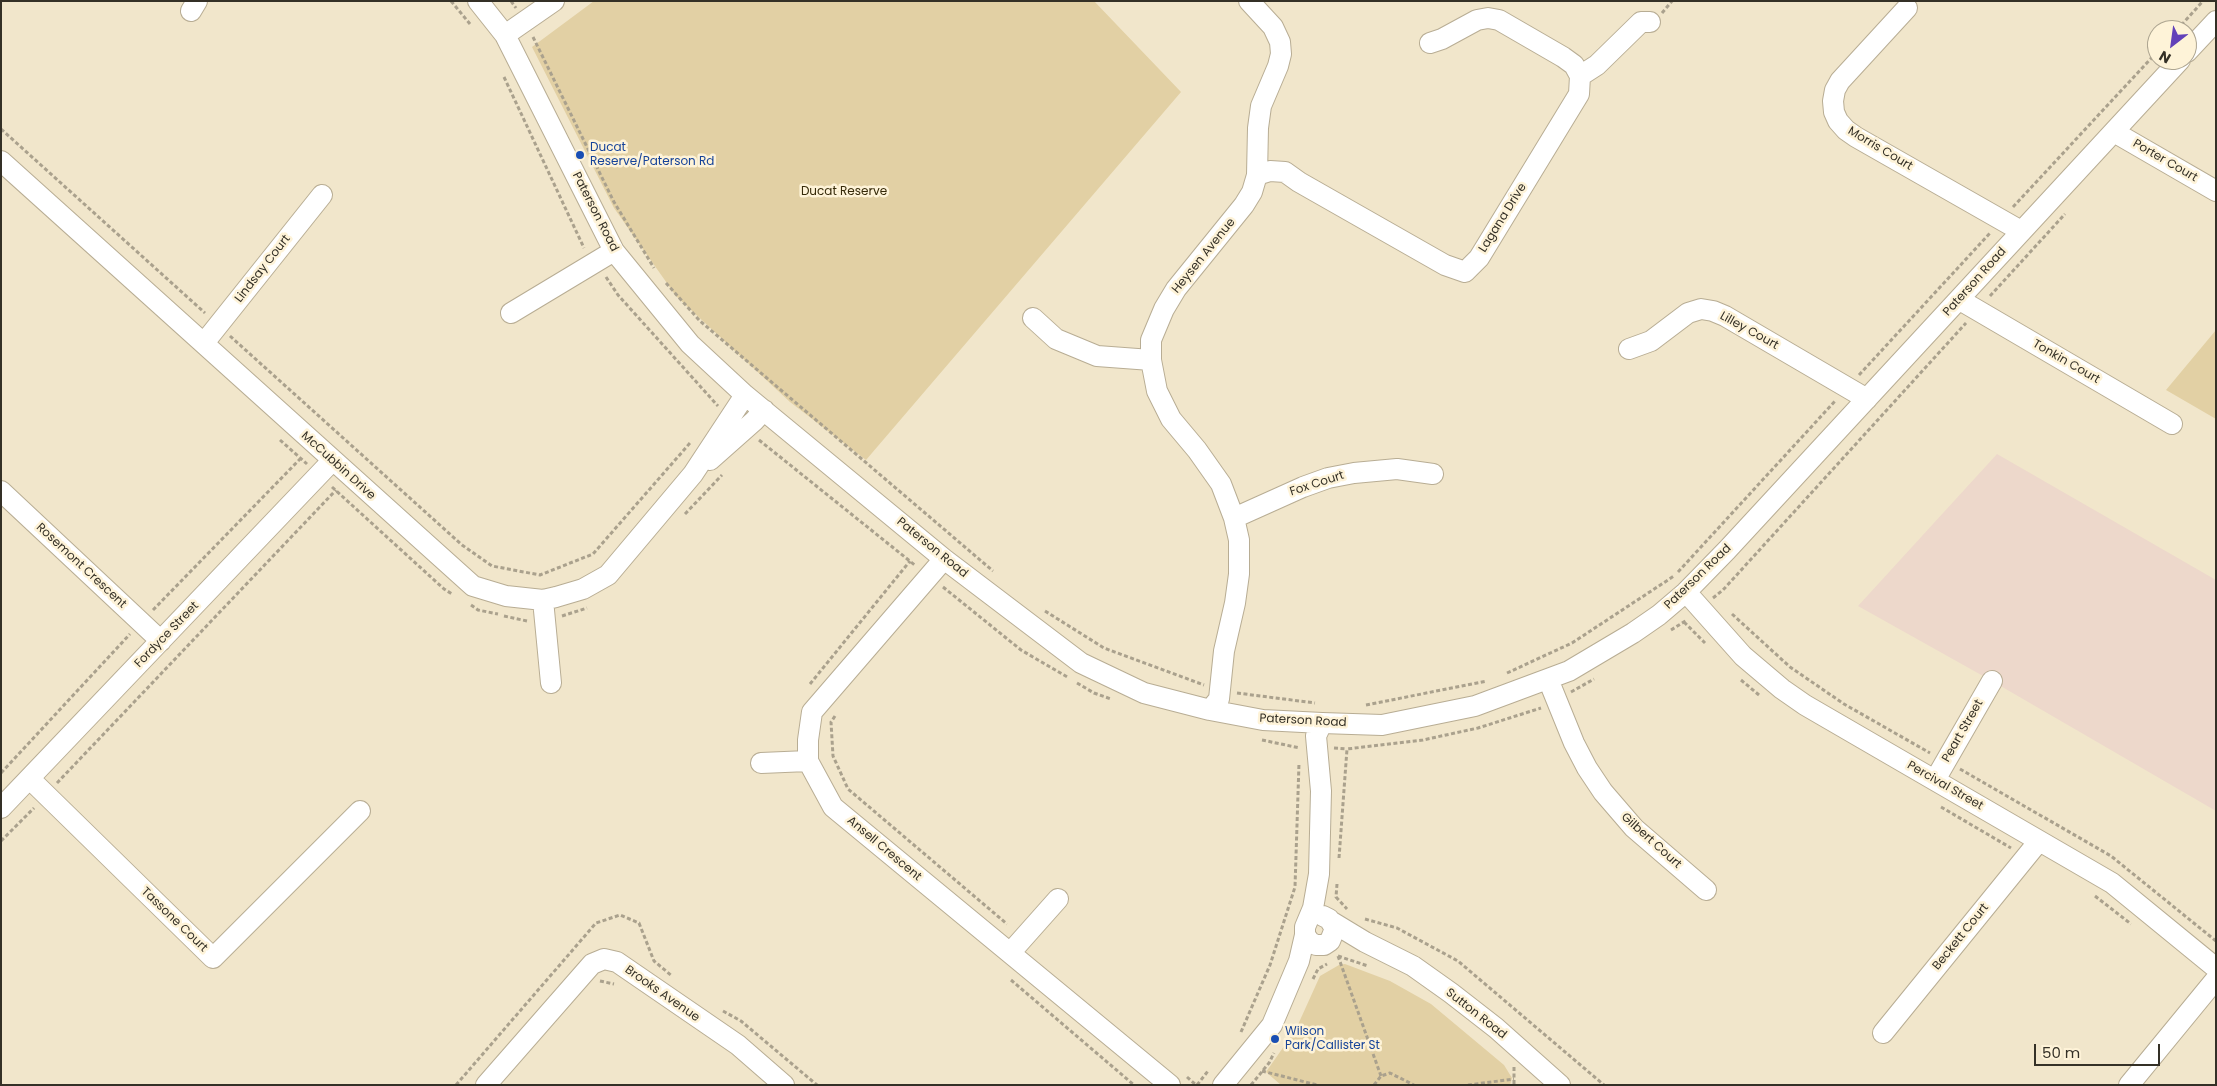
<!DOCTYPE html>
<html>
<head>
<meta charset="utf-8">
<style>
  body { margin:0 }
  #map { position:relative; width:2217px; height:1086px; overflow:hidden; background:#f1e6cb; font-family:Poppins,sans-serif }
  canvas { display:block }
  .frame { position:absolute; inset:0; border:2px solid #343026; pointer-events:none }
  .north { position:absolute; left:2147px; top:20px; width:50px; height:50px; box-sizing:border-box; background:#fef3d8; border:1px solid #ada591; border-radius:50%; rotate:210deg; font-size:14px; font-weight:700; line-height:20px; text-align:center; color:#343026 }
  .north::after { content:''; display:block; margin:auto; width:18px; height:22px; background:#6241b9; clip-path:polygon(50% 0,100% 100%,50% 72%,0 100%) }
  .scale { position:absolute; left:2034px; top:1044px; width:126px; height:22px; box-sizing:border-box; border:2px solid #343026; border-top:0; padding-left:6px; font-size:15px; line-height:18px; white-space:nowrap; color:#343026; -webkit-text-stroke:4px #fef3d8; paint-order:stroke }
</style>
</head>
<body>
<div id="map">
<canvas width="2217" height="1086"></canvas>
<div class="frame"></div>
<div class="north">N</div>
<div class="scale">50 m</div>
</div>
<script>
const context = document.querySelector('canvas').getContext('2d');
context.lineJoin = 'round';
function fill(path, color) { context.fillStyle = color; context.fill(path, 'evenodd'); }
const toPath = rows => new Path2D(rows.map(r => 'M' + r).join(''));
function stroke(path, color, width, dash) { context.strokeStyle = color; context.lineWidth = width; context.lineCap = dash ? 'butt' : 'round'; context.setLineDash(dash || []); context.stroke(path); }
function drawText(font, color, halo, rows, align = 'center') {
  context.font = font + ' Poppins,sans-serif'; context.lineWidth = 5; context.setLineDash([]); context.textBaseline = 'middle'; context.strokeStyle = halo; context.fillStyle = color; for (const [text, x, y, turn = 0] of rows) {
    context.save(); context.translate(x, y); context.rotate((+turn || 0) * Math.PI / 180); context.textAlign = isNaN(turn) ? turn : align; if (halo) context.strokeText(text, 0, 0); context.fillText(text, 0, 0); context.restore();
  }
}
fill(toPath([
  [1997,454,2216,580,2216,811,1992,681,1858,606]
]), '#edd8cb');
fill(toPath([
  [594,1,1094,1,1181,92,866,460,790,402,676,296,614,208,532,47],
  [2216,330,2216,419,2166,390],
  [1345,964,1390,981,1431,1004,1504,1065,1512,1078,1510,1085,1281,1085,1266,1072,1296,1029,1320,976,1339,965]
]), '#e2d0a4');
const street = toPath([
  [478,1,505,35,614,251,690,344,745,395,944,559,1081,663,1144,693,1210,710,1263,720,1322,723,1382,725,1475,706,1569,671,1633,633,1659,615,1686,592,1727,550,2180,60],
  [1907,8,1840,81,1835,90,1833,101,1834,112,1838,121,1846,130,1856,137,2021,231],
  [191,11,197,1],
  [505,35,554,1],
  [2187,52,2216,21],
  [1580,76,1597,65,1641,22,1650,22],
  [2114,132,2216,191],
  [1,161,473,586,506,596,543,600,556,597,583,589,608,575,693,474,745,395],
  [1257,175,1270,171,1285,172,1299,182,1445,265,1465,272,1479,258,1579,94,1580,76,1574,65,1563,57,1499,20,1488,18,1477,20,1442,39,1430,43],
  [1960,300,2172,424],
  [511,313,614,251],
  [1033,318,1056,339,1097,356,1151,360],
  [204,343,322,195],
  [1629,349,1651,341,1688,313,1701,309,1713,311,1725,316,1867,399],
  [710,460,754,421,764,410],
  [1,491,161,641],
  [1234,518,1303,487,1328,478,1354,473,1397,469,1433,474],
  [944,559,812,712,808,740,808,761,833,807,1170,1085],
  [1686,592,1743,656,1782,689,1805,705,2112,883,2216,968],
  [543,600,551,683],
  [1548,679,1574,743,1587,768,1603,792,1634,828,1706,890],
  [1210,710,1219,699,1224,651,1235,603,1239,574,1239,540,1234,518,1221,484,1197,450,1171,419,1157,391,1151,360,1151,340,1164,309,1176,289,1244,205,1252,192,1257,175,1258,128,1261,106,1278,66,1281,54,1280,42,1273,27,1249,1],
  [761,763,808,761],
  [30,779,213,958,360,811],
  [1935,780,1992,681],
  [1,808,332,461],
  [1332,922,1365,942,1413,966,1451,993,1496,1028,1560,1085],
  [1305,935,1310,942,1316,945,1324,945,1330,941,1334,931,1334,927,1329,919,1323,916],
  [1010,953,1058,899],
  [1883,1033,2039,841],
  [486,1085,592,964,604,959,617,962,738,1045,784,1085],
  [1223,1085,1272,1025,1299,961,1305,935,1305,927,1313,908,1319,874,1321,791,1316,736,1322,723],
  [2129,1085,2216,979]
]);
stroke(street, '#b8ad94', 22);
stroke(toPath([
  [451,1,470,24],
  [511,1,516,8],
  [1662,13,1672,1],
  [2177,30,2203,1],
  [533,37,614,202,654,268],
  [504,77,584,248],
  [1,129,205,313],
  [2013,207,2157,52],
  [606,277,618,295,718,406],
  [666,283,700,321,993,571],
  [1990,296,2065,214],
  [230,336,462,545,492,566,540,575,593,554,690,443],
  [1859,375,1991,232],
  [280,440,307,464],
  [759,440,916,566],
  [332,487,444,589,452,594],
  [685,514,722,475],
  [1678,572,1836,400],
  [943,587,1021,650,1069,678],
  [1713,598,1723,590,1966,323],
  [471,605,478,610,498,614],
  [153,610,301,458],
  [1045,611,1104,648,1204,685],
  [1732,614,1790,667,1844,704,1930,753],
  [504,616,527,621],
  [562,616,587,608],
  [1684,622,1705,643],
  [1671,630,1687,620],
  [1507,673,1572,643,1674,576],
  [1741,680,1759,695],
  [1077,683,1094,693,1111,699],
  [810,684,910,561],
  [1571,692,1594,679],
  [1237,693,1315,703],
  [1366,705,1487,681],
  [835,716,831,722,833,756,848,789,1007,924],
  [1262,740,1300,748],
  [1334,748,1347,749],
  [1960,769,2111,856,2216,941],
  [1,773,130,634],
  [57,783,336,490],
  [1941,807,2011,848],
  [1,841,34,808],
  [1339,858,1347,749,1423,740,1478,728,1541,708],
  [1337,884,1336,897,1347,909],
  [2095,896,2131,924],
  [1365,919,1397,928,1458,961,1604,1085],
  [1338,956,1368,966],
  [1338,956,1381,1076],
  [1313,979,1318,969,1327,964],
  [1011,980,1134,1085],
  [600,981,614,984],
  [723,1011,741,1021,817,1085],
  [1241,1032,1270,965,1295,887,1299,763],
  [1514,1067,1514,1085],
  [1262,1071,1317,1085],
  [1187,1077,1196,1085],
  [456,1085,596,923,620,915,639,923,654,961,672,976],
  [1197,1085,1208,1071],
  [1251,1085,1269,1063,1274,1053],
  [1374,1085,1381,1076,1390,1073,1414,1085],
  [1468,1085,1514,1079]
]), '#aaa18d', 3, [4, 2.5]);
stroke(street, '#fff', 20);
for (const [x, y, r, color] of [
  [580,155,5,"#1a4fb4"],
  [1275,1039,5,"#1a4fb4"]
]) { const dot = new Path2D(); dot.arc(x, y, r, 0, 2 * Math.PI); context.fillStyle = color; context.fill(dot); stroke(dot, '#fef3d8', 2); }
drawText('12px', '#164399', '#fef3d8', [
  ["Ducat",590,148],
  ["Reserve/Paterson Rd",590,162],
  ["Wilson",1285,1032],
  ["Park/Callister St",1285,1046]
], 'left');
drawText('12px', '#343026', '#fef3d8', [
  ["Morris Court",1880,149,31],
  ["Porter Court",2165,161,30],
  ["Paterson Road",595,212,63],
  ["Lagana Drive",1503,218,-58],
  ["Heysen Avenue",1204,256,-51],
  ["Lindsay Court",263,269,-52],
  ["Paterson Road",1975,282,-48],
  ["Lilley Court",1749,331,29],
  ["Tonkin Court",2066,362,30],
  ["McCubbin Drive",338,466,42],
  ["Fox Court",1317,484,-18],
  ["Paterson Road",932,548,39],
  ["Rosemont Crescent",81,566,43],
  ["Paterson Road",1698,577,-44],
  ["Fordyce Street",167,635,-46],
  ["Paterson Road",1303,721,3],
  ["Peart Street",1963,731,-60],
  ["Percival Street",1945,786,30],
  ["Gilbert Court",1651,841,42],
  ["Ansell Crescent",884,849,40],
  ["Tassone Court",174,920,44],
  ["Beckett Court",1961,937,-51],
  ["Brooks Avenue",662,994,35],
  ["Sutton Road",1476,1014,38]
]);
drawText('12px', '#362a09', '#fef3d8', [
  ["Ducat Reserve",844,192]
]);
</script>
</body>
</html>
